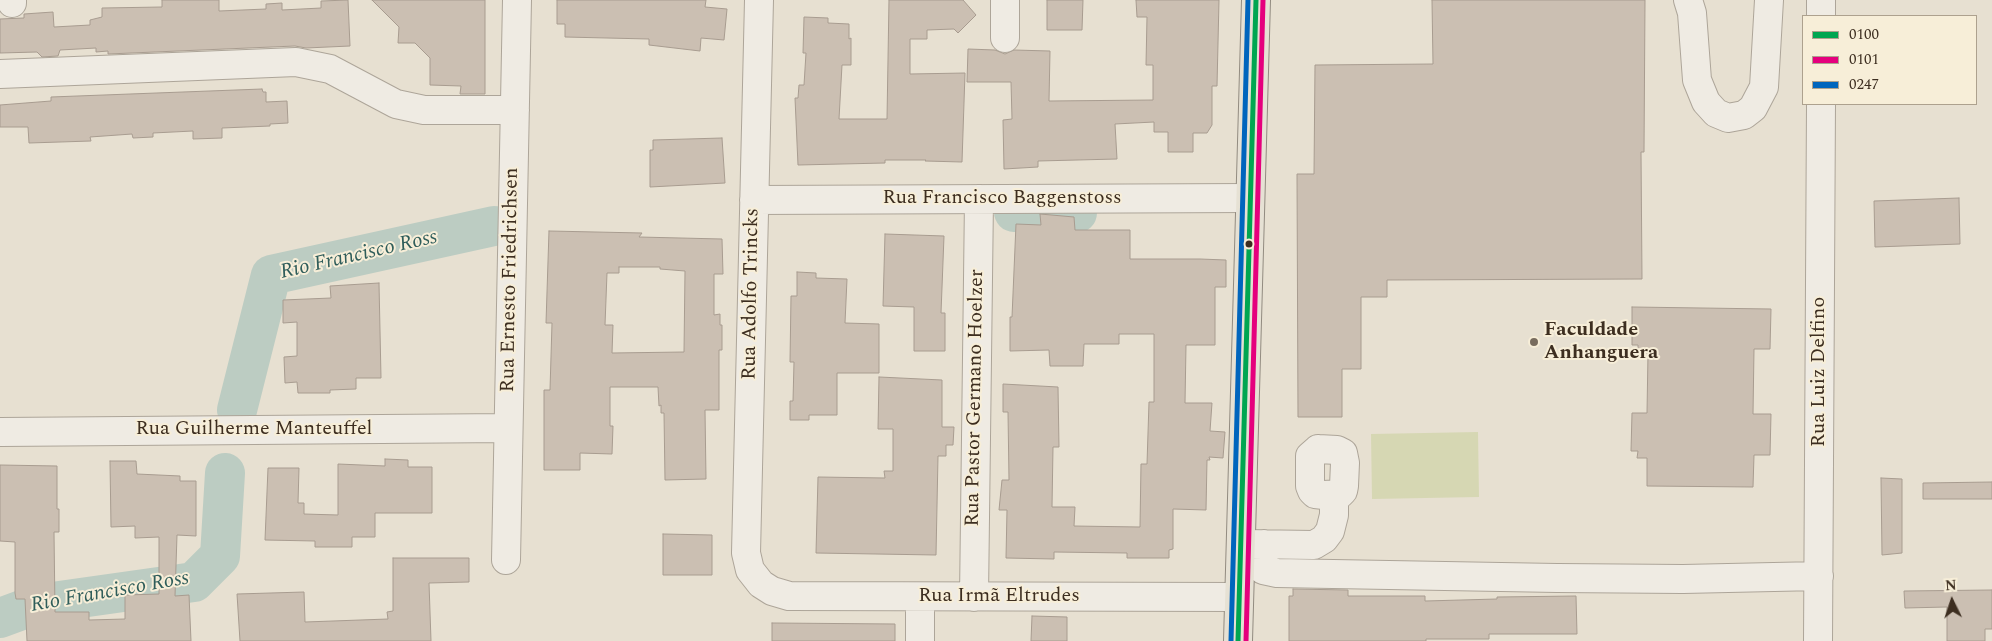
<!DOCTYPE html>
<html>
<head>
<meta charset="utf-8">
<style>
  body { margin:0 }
  #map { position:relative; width:1992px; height:641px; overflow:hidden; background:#e7e0d1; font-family:Spectral,serif }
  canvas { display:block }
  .legend { position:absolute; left:1802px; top:15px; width:175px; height:90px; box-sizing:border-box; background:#f7eed8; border:1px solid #ada18e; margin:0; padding:6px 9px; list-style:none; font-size:15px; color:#3d2e20 }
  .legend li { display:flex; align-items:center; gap:10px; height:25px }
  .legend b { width:25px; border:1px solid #ada18e }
  .north { position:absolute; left:1927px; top:576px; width:50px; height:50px; -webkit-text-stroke:4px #f7eed8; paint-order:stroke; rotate:356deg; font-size:14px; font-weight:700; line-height:20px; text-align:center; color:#3d2e20 }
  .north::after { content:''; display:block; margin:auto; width:18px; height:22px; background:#3d2e20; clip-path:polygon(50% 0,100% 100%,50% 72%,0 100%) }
</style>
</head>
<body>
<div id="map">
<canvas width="1992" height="641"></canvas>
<ul class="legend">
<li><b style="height:6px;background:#00a651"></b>0100</li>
<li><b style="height:6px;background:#e5007d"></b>0101</li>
<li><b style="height:6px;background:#0065bd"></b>0247</li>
</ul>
<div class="north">N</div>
</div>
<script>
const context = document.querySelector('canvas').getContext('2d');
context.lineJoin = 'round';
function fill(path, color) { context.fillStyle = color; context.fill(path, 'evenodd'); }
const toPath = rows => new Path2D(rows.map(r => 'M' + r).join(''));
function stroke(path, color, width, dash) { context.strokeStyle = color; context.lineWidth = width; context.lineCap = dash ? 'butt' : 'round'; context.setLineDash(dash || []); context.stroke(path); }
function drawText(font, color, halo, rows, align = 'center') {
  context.font = font + ' Spectral,serif'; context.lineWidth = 4; context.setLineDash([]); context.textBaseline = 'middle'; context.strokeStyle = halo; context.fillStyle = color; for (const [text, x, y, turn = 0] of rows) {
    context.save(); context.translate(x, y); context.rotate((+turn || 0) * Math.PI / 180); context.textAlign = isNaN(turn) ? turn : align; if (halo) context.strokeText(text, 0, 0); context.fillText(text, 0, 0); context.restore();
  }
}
fill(toPath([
  [1478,432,1479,497,1372,499,1371,434]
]), '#d6d7b3');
stroke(toPath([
  [1014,212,1077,213],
  [237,410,271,275,494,226],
  [0,618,38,604,194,582,220,556,225,473]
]), '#bcccc2', 40);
const building = toPath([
  [162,0,219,0,219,11,266,9,266,4,282,3,282,10,321,8,321,1,348,0,350,46,306,48,295,46,108,54,108,51,96,52,96,48,60,50,58,56,42,57,37,52,0,53,0,19,24,18,24,14,53,12,54,27,90,25,90,20,102,17,102,8,162,7,162,0],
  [372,0,485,0,485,94,460,94,461,86,430,85,430,58,415,43,398,43,399,27,372,0],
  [557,0,706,0,705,7,727,9,724,40,701,38,700,51,649,45,649,39,565,37,565,24,557,24,557,0],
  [889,0,963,0,976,15,958,33,954,29,927,30,927,39,910,39,910,74,965,73,962,162,925,161,926,160,885,160,885,163,798,165,795,98,798,98,799,85,804,85,806,53,803,53,804,17,828,18,828,23,849,24,849,39,851,38,851,65,842,65,839,119,887,119,889,0],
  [1047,0,1083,0,1082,30,1047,30,1047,0],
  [1136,0,1219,0,1217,86,1212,86,1212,125,1207,133,1193,133,1193,152,1168,152,1168,132,1154,132,1154,122,1115,124,1117,159,1038,161,1038,167,1004,169,1003,120,1012,119,1011,82,967,82,968,49,995,50,1005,54,1014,50,1050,51,1049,101,1153,100,1153,65,1146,65,1147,17,1137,17,1136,0],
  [1432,0,1645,0,1644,152,1641,152,1642,279,1387,280,1387,297,1361,297,1361,369,1342,369,1342,417,1298,417,1297,174,1314,174,1315,65,1433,64,1432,0],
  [262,89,263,92,266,92,266,102,287,101,288,123,270,124,270,126,222,128,222,138,193,139,193,131,153,133,153,137,133,138,132,134,90,137,91,141,29,143,28,127,0,127,0,105,51,101,51,97,262,89],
  [722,138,725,183,650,187,650,150,653,150,653,140,722,138],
  [1959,198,1960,244,1875,247,1874,201,1959,198],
  [1040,214,1074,217,1075,230,1130,230,1130,259,1200,259,1226,260,1226,287,1215,287,1215,345,1186,345,1185,403,1212,403,1210,431,1225,432,1223,458,1209,457,1210,460,1207,460,1206,510,1173,509,1173,549,1169,550,1169,558,1127,558,1127,553,1054,552,1054,559,1006,558,1007,510,999,510,1002,480,1009,480,1008,412,1003,412,1003,384,1058,387,1059,447,1053,447,1052,507,1075,507,1074,526,1140,527,1141,464,1147,464,1149,402,1154,402,1154,334,1119,334,1119,344,1084,344,1083,366,1050,366,1049,350,1010,351,1010,317,1012,317,1016,224,1041,225,1040,214],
  [549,231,642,233,639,237,722,239,723,274,714,274,714,315,720,314,720,325,722,325,722,350,719,350,719,410,705,410,706,479,665,480,664,413,661,413,661,405,659,406,658,387,610,387,610,426,613,426,612,454,580,453,580,470,544,470,544,390,550,390,552,323,546,323,549,231],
  [619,267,660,267,660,269,685,271,684,352,612,353,613,325,605,325,607,273,619,273,619,267],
  [885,234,944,236,941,313,945,313,945,351,914,351,914,307,883,306,885,234],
  [797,272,816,273,816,278,847,279,845,323,879,324,879,373,837,373,837,415,809,415,809,420,790,420,790,401,793,401,794,362,790,362,791,296,797,296,797,272],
  [379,283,381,378,356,378,356,389,330,390,330,393,298,393,297,382,285,383,284,357,297,356,297,322,283,323,283,300,331,298,330,286,379,283],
  [1632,307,1771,309,1770,349,1754,349,1753,414,1771,414,1770,455,1754,455,1753,487,1647,486,1647,458,1637,458,1638,451,1631,451,1632,413,1647,413,1648,353,1638,353,1638,345,1632,345,1632,307],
  [879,377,942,380,942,427,954,427,953,445,946,445,946,456,938,456,936,555,816,553,818,477,885,478,884,471,893,471,893,429,878,429,879,377],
  [385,459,408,460,408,467,432,467,432,513,375,513,375,537,352,537,352,547,315,547,315,541,265,540,268,468,299,468,298,503,304,503,304,514,338,515,338,464,385,466,385,459],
  [110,461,136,461,137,474,180,476,180,481,196,481,196,536,177,535,175,596,189,595,191,641,27,641,25,599,16,599,15,593,15,542,0,541,0,465,57,466,57,509,59,509,59,532,54,532,55,612,89,612,89,620,125,619,125,595,159,594,159,537,135,538,135,526,111,527,110,461],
  [1881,478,1902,479,1902,553,1882,555,1881,478],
  [1992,482,1992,499,1923,499,1923,483,1992,482],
  [663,534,712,535,712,575,663,575,663,534],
  [393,558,469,558,469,582,429,583,431,641,240,641,237,594,304,592,305,622,388,619,387,612,393,611,393,558],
  [1293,589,1348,590,1348,596,1425,596,1425,601,1497,599,1497,597,1576,596,1577,634,1489,634,1489,639,1426,639,1426,641,1289,641,1289,596,1293,596,1293,589],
  [1992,590,1992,629,1985,629,1985,641,1947,641,1947,607,1905,608,1904,591,1992,590],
  [1032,616,1067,617,1067,641,1031,641,1032,616],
  [772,623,895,624,895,641,772,641,772,623]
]);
fill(building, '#cbbfb2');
stroke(building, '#a89c90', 1);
const minor = toPath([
  [12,0,12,3],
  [759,0,746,553,750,570,761,584,772,591,789,596,1239,597],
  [1688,0,1692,13,1697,80,1706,102,1716,113,1728,118,1744,115,1753,108,1764,87,1769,0],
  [1821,16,1821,0],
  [1005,38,1005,0],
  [0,74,296,62,330,69,396,104,424,110,515,110],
  [754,200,1250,198],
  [0,432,508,428],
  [1318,449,1337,450,1343,453,1345,463,1344,486,1343,491,1340,494,1324,495,1315,494,1312,491,1310,486,1310,456,1318,449],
  [1245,544,1314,545,1324,539,1330,531,1334,515,1334,496],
  [1264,544,1259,557,1263,570,1277,573,1557,578,1683,579,1819,576],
  [506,560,517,0],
  [974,597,979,199],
  [920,641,920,597],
  [1818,641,1821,104]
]);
const major = toPath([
  [1238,641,1256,0]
]);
stroke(minor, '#ada599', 30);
stroke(major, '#928b80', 30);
stroke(minor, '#efebe3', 28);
stroke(major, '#e6e1d4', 28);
stroke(toPath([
  [1238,641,1256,0]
]), '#00a651', 5);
stroke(toPath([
  [1246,641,1263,0]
]), '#e5007d', 5);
stroke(toPath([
  [1231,641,1248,0]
]), '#0065bd', 5);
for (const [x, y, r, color] of [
  [1249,244,4.5,"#3d2e20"],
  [1534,342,5,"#786c5e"]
]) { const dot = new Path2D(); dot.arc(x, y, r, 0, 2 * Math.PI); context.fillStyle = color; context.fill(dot); stroke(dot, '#f7eed8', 2); }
drawText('20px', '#3d2e20', '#f7eed8', [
  ["Rua Francisco Baggenstoss",1002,199],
  ["Rua Ernesto Friedrichsen",511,280,-89],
  ["Rua Adolfo Trincks",752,294,-89],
  ["Rua Luiz Delfino",1820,372,-90],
  ["Rua Pastor Germano Hoelzer",976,398,-89],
  ["Rua Guilherme Manteuffel",254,430],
  ["Rua Irmã Eltrudes",999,597]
]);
drawText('bold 20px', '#3d2e20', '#f7eed8', [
  ["Faculdade",1544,331],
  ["Anhanguera",1544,354]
], 'left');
drawText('italic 21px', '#2f5d5a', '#f7eed8', [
  ["Rio Francisco Ross",359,256,-13],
  ["Rio Francisco Ross",110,593,-10]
]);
</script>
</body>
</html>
